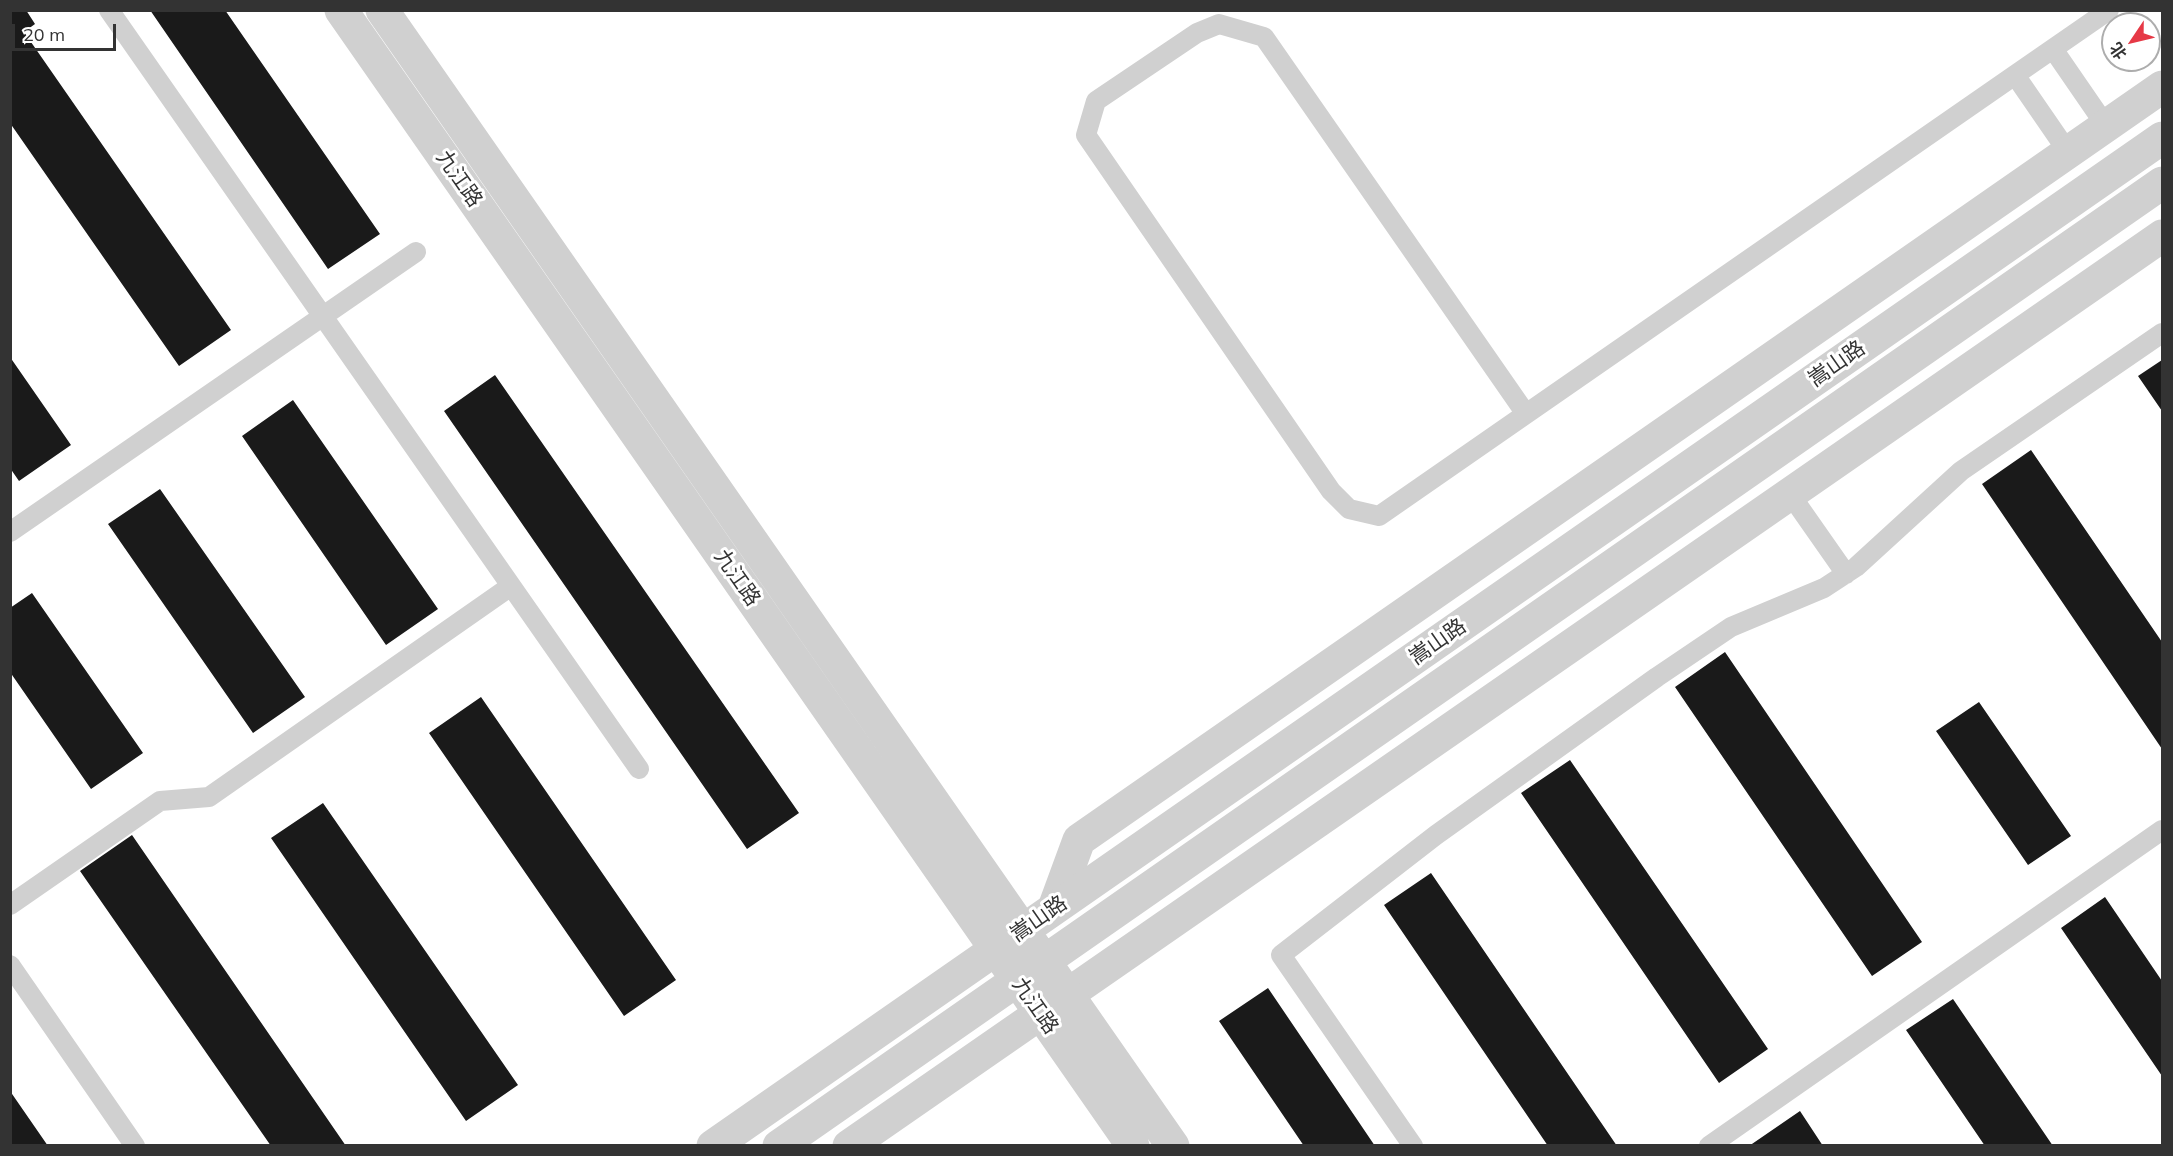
<!DOCTYPE html>
<html>
<head>
<meta charset="utf-8">
<style>
  body { margin:0 }
  #map { position:relative; width:2173px; height:1156px; overflow:hidden; background:#fff; font-family:Mulish,"Noto Sans SC",sans-serif }
  canvas { display:block }
  .frame { position:absolute; inset:0; border:12px solid #333; pointer-events:none }
  .north { position:absolute; left:2101px; top:12px; width:60px; height:60px; box-sizing:border-box; background:#fff; border:2px solid #adadad; border-radius:50%; rotate:235deg; font-size:16px; font-weight:700; line-height:24px; text-align:center; color:#333 }
  .north::after { content:''; display:block; margin:auto; width:21px; height:27px; background:#e63946; clip-path:polygon(50% 0,100% 100%,50% 72%,0 100%) }
  .scale { position:absolute; left:12px; top:24px; width:104px; height:27px; box-sizing:border-box; border:3px solid #333; border-top:0; padding-left:8px; font-size:18px; line-height:21px; white-space:nowrap; color:#333; -webkit-text-stroke:4px #fff; paint-order:stroke }
</style>
</head>
<body>
<div id="map">
<canvas width="2173" height="1156"></canvas>
<div class="frame"></div>
<div class="north">北</div>
<div class="scale">20 m</div>
</div>
<script>
const context = document.querySelector('canvas').getContext('2d');
context.lineJoin = 'round';
function fill(path, color) { context.fillStyle = color; context.fill(path, 'evenodd'); }
const toPath = rows => new Path2D(rows.map(r => 'M' + r).join(''));
function stroke(path, color, width, dash) { context.strokeStyle = color; context.lineWidth = width; context.lineCap = dash ? 'butt' : 'round'; context.setLineDash(dash || []); context.stroke(path); }
function drawText(font, color, halo, rows, align = 'center') {
  context.font = font + ' Mulish,"Noto Sans SC",sans-serif'; context.lineWidth = 6; context.setLineDash([]); context.textBaseline = 'middle'; context.strokeStyle = halo; context.fillStyle = color; for (const [text, x, y, turn = 0] of rows) {
    context.save(); context.translate(x, y); context.rotate((+turn || 0) * Math.PI / 180); context.textAlign = isNaN(turn) ? turn : align; if (halo) context.strokeText(text, 0, 0); context.fillText(text, 0, 0); context.restore();
  }
}
fill(toPath([
  [10,10,26,10,35,24,24,32,231,330,179,366,10,123],
  [150,10,225,10,380,234,328,269],
  [10,357,71,445,19,481,10,468],
  [2162,360,2162,411,2138,376],
  [495,375,799,813,747,849,444,411],
  [293,400,438,609,386,645,242,436],
  [2031,450,2162,642,2162,749,1982,484],
  [160,489,305,697,253,733,108,524],
  [32,593,143,753,91,789,10,672,10,608],
  [1725,652,1922,942,1872,976,1675,687],
  [481,697,676,980,624,1016,429,733],
  [1979,702,2071,836,2028,865,1936,731],
  [1570,760,1768,1049,1719,1083,1521,793],
  [323,803,518,1085,466,1121,271,838],
  [132,835,346,1146,271,1146,80,871],
  [1431,873,1617,1146,1548,1146,1384,905],
  [2105,897,2162,981,2162,1076,2061,928],
  [1268,988,1375,1146,1304,1146,1219,1021],
  [1953,999,2053,1146,1985,1146,1906,1030],
  [10,1091,48,1146,10,1146],
  [1800,1111,1823,1146,1749,1146]
]), '#1a1a1a');
stroke(toPath([
  [109,10,639,769],
  [2053,49,2106,126],
  [2015,75,2068,152],
  [1526,414,1264,37,1219,24,1197,33,1096,101,1086,135,1331,491,1349,509,1379,516,1526,414,2015,75,2109,10],
  [1790,494,1846,574],
  [10,532,416,252],
  [10,905,160,801,209,797,511,586],
  [10,965,135,1146],
  [1413,1146,1281,955,1436,835,1657,677,1731,627,1824,588,1856,567,1961,471,2162,333],
  [1709,1146,2162,830]
]), '#d0d0d0', 20);
stroke(toPath([
  [1054,908,1079,840,2162,87],
  [849,1146,2162,236]
]), '#d0d0d0', 33);
stroke(toPath([
  [341,10,1133,1146],
  [382,10,1173,1146],
  [713,1146,2162,138],
  [779,1146,2162,183]
]), '#d0d0d0', 33);
drawText('21px', '#333', '#fff', [
  ["九江路",459,179,55],
  ["嵩山路",1837,364,-35],
  ["九江路",737,578,55],
  ["嵩山路",1438,642,-35],
  ["嵩山路",1039,919,-35],
  ["九江路",1035,1006,55]
]);
</script>
</body>
</html>
